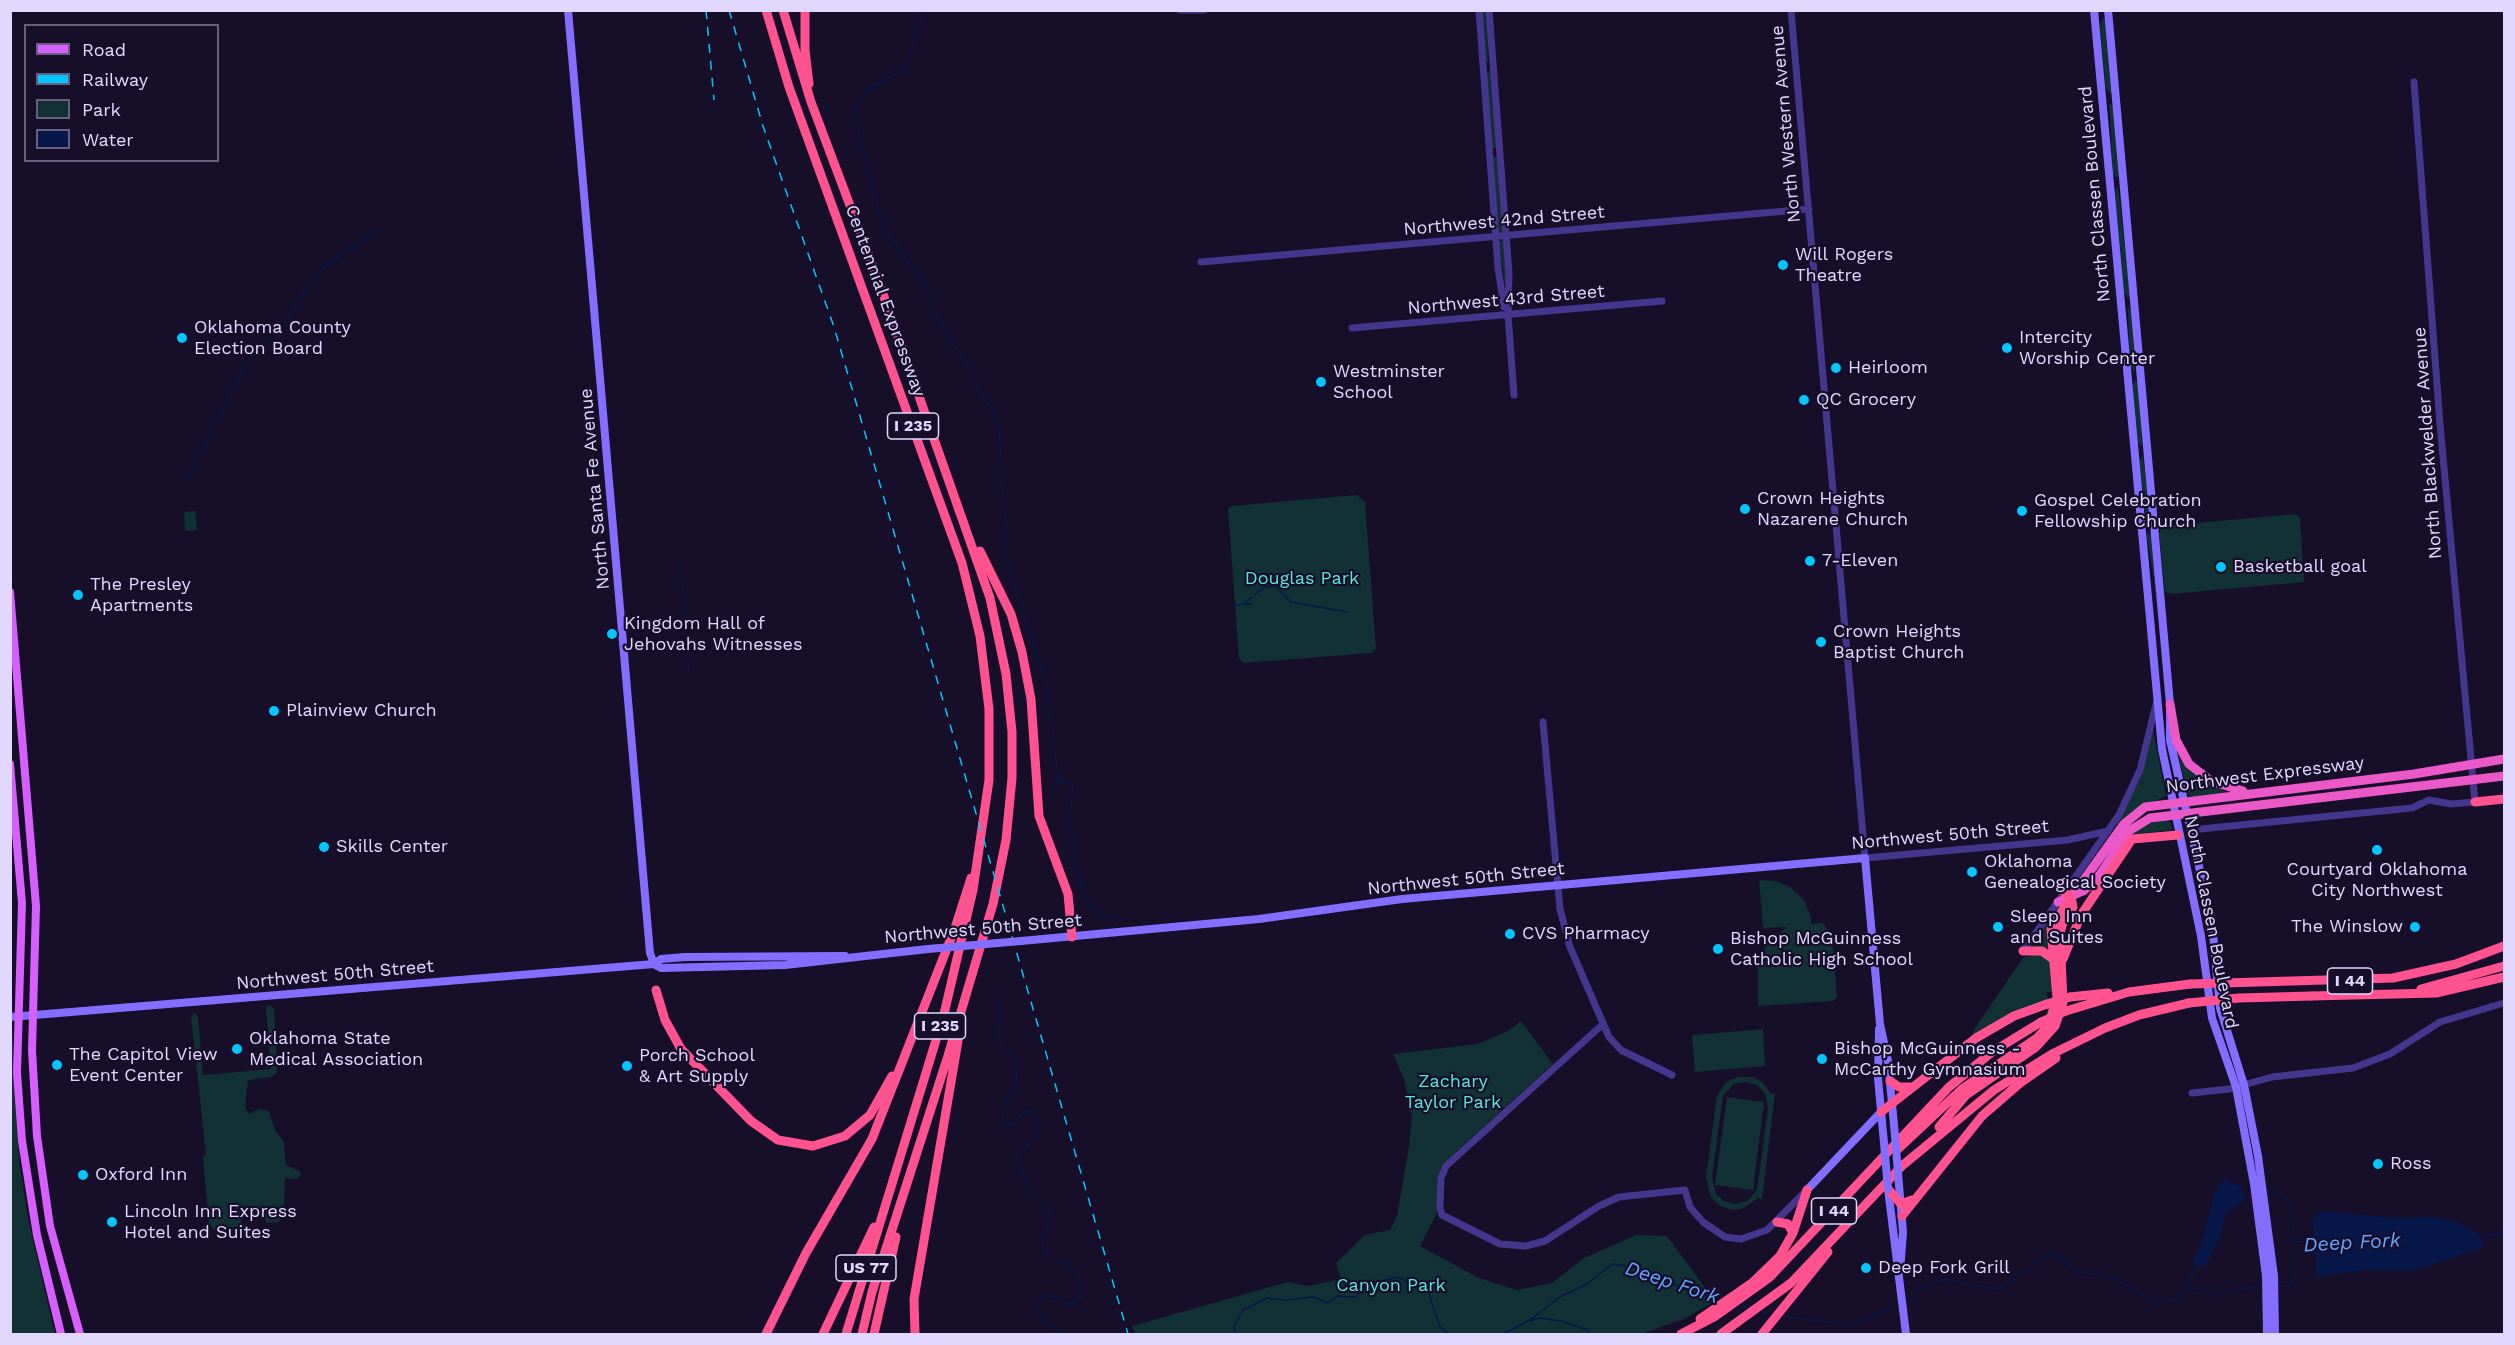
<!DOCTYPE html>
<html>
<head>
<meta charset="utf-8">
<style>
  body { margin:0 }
  #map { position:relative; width:2515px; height:1345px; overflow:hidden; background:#170e2a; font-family:"Work Sans",sans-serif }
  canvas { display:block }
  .frame { position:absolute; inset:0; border:12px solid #e1d7ff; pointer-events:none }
  .legend { position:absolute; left:24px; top:24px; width:195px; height:138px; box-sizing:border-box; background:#170e2a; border:2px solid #685e7f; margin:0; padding:8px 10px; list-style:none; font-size:18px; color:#e1d7ff }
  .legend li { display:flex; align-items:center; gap:12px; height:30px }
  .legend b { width:30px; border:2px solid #685e7f }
</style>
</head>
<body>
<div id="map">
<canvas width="2515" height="1345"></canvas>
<div class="frame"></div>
<ul class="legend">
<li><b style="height:8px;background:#d75eff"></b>Road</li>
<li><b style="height:8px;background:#03c6ff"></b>Railway</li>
<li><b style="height:16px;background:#113134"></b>Park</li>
<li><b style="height:16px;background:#07174a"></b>Water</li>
</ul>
</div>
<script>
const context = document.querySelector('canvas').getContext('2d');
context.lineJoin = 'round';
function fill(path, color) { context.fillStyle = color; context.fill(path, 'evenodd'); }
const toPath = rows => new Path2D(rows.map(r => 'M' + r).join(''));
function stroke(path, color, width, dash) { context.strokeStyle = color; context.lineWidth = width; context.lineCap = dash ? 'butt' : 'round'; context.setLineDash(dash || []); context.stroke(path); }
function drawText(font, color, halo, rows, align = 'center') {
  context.font = font + ' "Work Sans",sans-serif'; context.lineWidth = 4.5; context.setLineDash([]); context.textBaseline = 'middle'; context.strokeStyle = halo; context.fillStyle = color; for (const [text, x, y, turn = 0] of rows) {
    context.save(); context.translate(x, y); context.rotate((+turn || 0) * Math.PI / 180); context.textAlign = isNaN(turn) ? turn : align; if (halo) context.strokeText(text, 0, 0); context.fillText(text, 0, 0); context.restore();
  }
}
fill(toPath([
  [1481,11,1487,11,1488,62,1485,61],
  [2104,17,2106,22,2113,89,2111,94,2106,89,2100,25],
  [1491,71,1497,148,1492,148,1486,72],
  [2109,103,2114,106,2120,175,2117,178,2113,173],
  [1492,157,1498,157,1503,231,1499,232],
  [2118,186,2130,295,2128,298,2124,292,2115,192],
  [1499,241,1504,241,1507,275,1505,285],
  [2128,307,2132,311,2135,372,2130,367],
  [2135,380,2139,385,2142,447,2137,441,2132,385],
  [2143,455,2150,516,2146,519,2139,461],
  [1357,495,1365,502,1376,649,1371,653,1243,663,1239,658,1228,509,1232,506],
  [195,511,197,530,185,531,184,512],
  [2296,514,2300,518,2304,582,2171,594,2165,592,2159,532,2163,526],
  [2148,531,2151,536,2156,593,2147,536],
  [2153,730,2166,796,2134,810,2116,825,2140,779],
  [2177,751,2214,786,2227,793,2193,797,2188,795],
  [2167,820,2171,823,2172,830,2133,834,2148,823],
  [1759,880,1775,881,1790,887,1804,900,1811,917,1811,924,1823,923,1832,938,1837,997,1833,1001,1758,1006,1758,963,1768,942,1787,927,1763,928],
  [2064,901,2050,924,2047,950,2032,946,2058,905],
  [2040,953,2051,962,2053,992,2047,992,2048,1001,1969,1041,1975,1028,2023,958],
  [269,1005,274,1009,277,1072,271,1077,248,1080,245,1107,249,1114,259,1109,269,1111,275,1130,284,1142,286,1165,299,1171,301,1175,297,1179,285,1178,284,1209,279,1222,267,1223,257,1208,251,1208,243,1213,240,1229,220,1232,214,1230,209,1224,203,1156,206,1155,191,1016,195,1013,198,1017,203,1075,271,1069,266,1008],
  [1521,1021,1553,1064,1446,1161,1441,1169,1437,1213,1420,1246,1479,1278,1517,1290,1552,1283,1584,1258,1636,1235,1667,1236,1715,1301,1684,1319,1641,1334,1135,1334,1132,1326,1288,1282,1308,1286,1341,1279,1336,1263,1365,1235,1390,1230,1397,1216,1409,1147,1412,1117,1404,1079,1393,1054,1478,1044,1508,1031],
  [1763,1029,1765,1066,1695,1072,1692,1035],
  [11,1033,13,1037,14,1095,20,1167,28,1218,55,1334,11,1334],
  [1737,1077,1754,1077,1763,1083,1771,1094,1775,1094,1762,1199,1758,1198,1742,1209,1731,1210,1720,1206,1711,1197,1706,1177,1717,1096,1726,1082],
  [1745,1082,1757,1085,1765,1093,1768,1109,1757,1190,1747,1201,1735,1204,1724,1201,1716,1194,1712,1177,1723,1096,1734,1084],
  [1727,1097,1764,1102,1753,1190,1715,1185]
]), '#113134');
fill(toPath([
  [2224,1179,2240,1186,2245,1200,2227,1212,2219,1238,2206,1266,2199,1267,2193,1262,2194,1257,2200,1248,2215,1192],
  [2320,1211,2396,1218,2432,1217,2458,1222,2479,1234,2483,1248,2416,1270,2367,1270,2317,1277,2312,1221]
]), '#07174a');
stroke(toPath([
  [926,10,905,69,870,88,859,101,857,109,860,140,879,211,889,233,904,257,924,282,947,336,971,367,981,395,992,409,999,426,1007,552,1010,569,1044,675,1054,737,1058,787],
  [187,480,238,379,252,355,286,322,307,288,325,266,378,231],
  [681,562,689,673],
  [1254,595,1265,587,1275,586,1291,602,1347,612],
  [1244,604,1252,597],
  [1232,605,1251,604],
  [1057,780,1073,784,1070,825,1074,863,1089,904,1103,916,1126,918],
  [999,988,995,997,1002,1011,996,1033,1006,1051,1018,1062,1016,1081,1002,1111,1004,1123,1011,1125,1025,1111,1031,1110,1038,1120,1038,1134,1017,1157,1029,1191,1051,1209,1050,1223,1042,1244,1050,1259,1069,1264,1077,1273,1080,1282,1083,1297,1073,1303,1064,1303,1055,1297,1044,1295,1038,1304,1041,1318,1064,1334],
  [2273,1192,2288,1199,2295,1241],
  [2480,1239,2504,1231],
  [2277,1285,2288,1286,2293,1282,2295,1242,2316,1241],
  [2187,1289,2193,1273,2198,1267],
  [1912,1300,1918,1289,1945,1279,1995,1289,2005,1285,2051,1253,2081,1272,2114,1278,2154,1301,2180,1298,2186,1290,2197,1288,2217,1294,2263,1285],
  [1738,1305,1751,1309],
  [1758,1311,1774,1315],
  [1782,1316,1849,1325,1893,1308],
  [1530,1321,1539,1318,1561,1321,1588,1330,1589,1334],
  [1235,1334,1234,1326,1243,1310,1267,1298,1286,1300,1313,1297,1328,1303,1338,1296,1355,1297,1368,1285,1397,1277,1428,1291,1440,1327,1449,1334],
  [1503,1334,1530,1320,1560,1297,1587,1284,1612,1264,1635,1267,1692,1292,1722,1300]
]), '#07174a', 1.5);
stroke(toPath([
  [1180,10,1204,10],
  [1479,10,1498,268,1504,307],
  [1489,10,1509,273,1508,315,1514,395],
  [1791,10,1865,858,2068,840,2108,831],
  [1201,262,1809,209],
  [1352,328,1662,301],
  [1543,722,1560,909,1570,947,1609,1037,1621,1050,1672,1075],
  [2190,830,2412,808,2429,800,2451,804,2475,802,2440,424,2414,82],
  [2023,951,2119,815,2140,770,2156,704],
  [1602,1025,1446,1166,1441,1178,1440,1208,1442,1215,1500,1244,1526,1246,1545,1241,1599,1206,1619,1197,1685,1190,1690,1207,1703,1222,1725,1237,1741,1239,1767,1230,1806,1191],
  [2192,1093,2229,1089,2272,1077,2353,1068,2390,1054,2440,1022,2504,1003]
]), '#44368c', 7);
stroke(toPath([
  [568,10,650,953,654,964],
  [2094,10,2162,749,2201,936,2212,1018,2236,1087,2254,1184,2266,1276,2267,1334],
  [2108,10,2170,704,2170,740,2212,923,2220,1008,2244,1085,2258,1156,2274,1276,2275,1334],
  [1021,941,1259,919,1402,899,1865,858,1880,1024,1888,1061,1895,1136],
  [654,964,661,959,685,957,845,956],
  [10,1017,654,964,661,968,785,965,928,949],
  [1879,1029,1878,1078,1884,1143],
  [1899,1185,1903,1232,1900,1272],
  [1888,1189,1906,1334],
  [1807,1190,1881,1112]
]), '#846eff', 8);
stroke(toPath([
  [10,592,36,906,32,1050,37,1136,50,1226,80,1334],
  [10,764,22,903,17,1073,22,1141,37,1235,61,1334]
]), '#d75eff', 8);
stroke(toPath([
  [2170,704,2176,740,2189,764,2211,781,2243,791],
  [2073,895,2124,824,2145,807,2414,774,2504,759],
  [2058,902,2083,891,2097,879,2129,831,2150,818,2504,776]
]), '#eb58c7', 9);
stroke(toPath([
  [766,10,789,87,962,563,980,636,989,709,989,780,973,890,944,1014,846,1334],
  [783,10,811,102,877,277,990,598,1006,674,1012,732,1012,778,1006,840,993,904,947,1059,872,1292,862,1334],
  [805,10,805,50,809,84],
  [980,551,1011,614,1022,652,1031,699,1039,816,1068,894,1072,937],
  [2475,802,2504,799],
  [2023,951,2042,951,2053,959],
  [2063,959,2081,915,2132,839,2178,835],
  [2421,989,2504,966],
  [656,990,665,1020,681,1049,751,1121,778,1140,813,1146,845,1136,870,1115,892,1076],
  [2312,996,2436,993,2504,977],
  [2070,997,2108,993],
  [2066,1011,2129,992,2190,984],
  [1890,1081,1899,1087,1912,1087],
  [1881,1112,1976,1038,2014,1016,2047,1004],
  [1939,1127,1966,1095,2036,1047,2055,1026,2063,1003,2060,933,2063,922,2073,907,2071,897,2064,892],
  [1897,1150,1962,1089,2037,1038,2048,1026,2057,998,2051,929,2071,897],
  [1888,1189,1901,1204,1912,1200],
  [1902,1216,1982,1116,2020,1083,2056,1058],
  [1777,1222,1788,1224,1793,1233],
  [1700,1319,1752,1283,1780,1256,1793,1233,1807,1190],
  [766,1334,806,1253,872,1139,955,928,971,878],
  [823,1334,874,1227],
  [874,1334,896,1237],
  [915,1334,914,1299,958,1041],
  [1681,1334,1714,1317,1770,1277,1949,1087,1992,1052,2041,1022],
  [1721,1334,1791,1283,1903,1165,1994,1090,2052,1054,2105,1028,2139,1015,2189,1003],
  [1762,1334,1828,1252]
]), '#ff528f', 9);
stroke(toPath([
  [706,10,714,100],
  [729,10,763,126,834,327,1128,1334]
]), '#03c6ff', 1.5, [9, 8]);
stroke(toPath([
  [928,949,1021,941],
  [1895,1136,1899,1185],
  [1884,1143,1888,1189]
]), '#846eff', 8);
stroke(toPath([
  [2190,984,2393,978,2456,964,2504,946],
  [2189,1003,2239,998,2312,996],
  [2047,1004,2070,997],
  [2041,1022,2066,1011]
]), '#ff528f', 9);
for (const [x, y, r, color] of [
  [1783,265,6,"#03c6ff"],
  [182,338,6,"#03c6ff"],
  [2007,348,6,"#03c6ff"],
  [1836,368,6,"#03c6ff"],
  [1321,382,6,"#03c6ff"],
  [1804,400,6,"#03c6ff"],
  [1745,509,6,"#03c6ff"],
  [2022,511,6,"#03c6ff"],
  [1810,561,6,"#03c6ff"],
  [2221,567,6,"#03c6ff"],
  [78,595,6,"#03c6ff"],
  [612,634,6,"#03c6ff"],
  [1821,642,6,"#03c6ff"],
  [274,711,6,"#03c6ff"],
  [324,847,6,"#03c6ff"],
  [2377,850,6,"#03c6ff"],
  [1972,872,6,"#03c6ff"],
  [1998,927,6,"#03c6ff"],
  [2415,927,6,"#03c6ff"],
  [1510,934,6,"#03c6ff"],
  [1718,949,6,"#03c6ff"],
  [237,1049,6,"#03c6ff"],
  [1822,1059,6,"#03c6ff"],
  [57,1065,6,"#03c6ff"],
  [627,1066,6,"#03c6ff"],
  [2378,1164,6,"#03c6ff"],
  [83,1175,6,"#03c6ff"],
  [112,1222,6,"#03c6ff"],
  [1866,1268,6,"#03c6ff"]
]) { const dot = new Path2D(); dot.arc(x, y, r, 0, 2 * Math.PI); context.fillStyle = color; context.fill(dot); stroke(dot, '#170e2a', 2); }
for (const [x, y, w] of [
  [913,426,51],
  [2350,981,45],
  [940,1026,51],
  [1834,1211,45],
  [866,1268,60]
]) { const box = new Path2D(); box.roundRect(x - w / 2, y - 13, w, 26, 4.5); context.fillStyle = '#170e2a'; context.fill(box); stroke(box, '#e1d7ff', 1.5); }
drawText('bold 16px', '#e1d7ff', null, [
  ["I 235",913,426],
  ["I 44",2350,981],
  ["I 235",940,1026],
  ["I 44",1834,1211],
  ["US 77",866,1268]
]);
drawText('18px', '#e1d7ff', '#170e2a', [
  ["North Western Avenue",1786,124,-95],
  ["North Classen Boulevard",2095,194,-95],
  ["Northwest 42nd Street",1504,221,-5],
  ["Northwest 43rd Street",1506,300,-5],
  ["Centennial Expressway",885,301,70],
  ["North Blackwelder Avenue",2428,443,-94],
  ["North Santa Fe Avenue",595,489,-95],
  ["Northwest Expressway",2265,775,-7],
  ["Northwest 50th Street",1950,835,-5],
  ["Northwest 50th Street",1466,879,-6],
  ["North Classen Boulevard",2211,922,79],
  ["Northwest 50th Street",983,929,-5],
  ["Northwest 50th Street",335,975,-5]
]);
drawText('18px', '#e1d7ff', '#170e2a', [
  ["Will Rogers",1795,255],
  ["Theatre",1795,276],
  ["Oklahoma County",194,328],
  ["Election Board",194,349],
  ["Intercity",2019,338],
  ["Worship Center",2019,359],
  ["Heirloom",1848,368],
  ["Westminster",1333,372],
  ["School",1333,393],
  ["QC Grocery",1816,400],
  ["Crown Heights",1757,499],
  ["Nazarene Church",1757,520],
  ["Gospel Celebration",2034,501],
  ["Fellowship Church",2034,522],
  ["7-Eleven",1822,561],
  ["Basketball goal",2233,567],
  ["The Presley",90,585],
  ["Apartments",90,606],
  ["Kingdom Hall of",624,624],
  ["Jehovahs Witnesses",624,645],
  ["Crown Heights",1833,632],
  ["Baptist Church",1833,653],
  ["Plainview Church",286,711],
  ["Skills Center",336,847],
  ["Oklahoma",1984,862],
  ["Genealogical Society",1984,883],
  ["Courtyard Oklahoma",2377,870,"center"],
  ["City Northwest",2377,891,"center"],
  ["Sleep Inn",2010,917],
  ["and Suites",2010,938],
  ["The Winslow",2403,927,"right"],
  ["CVS Pharmacy",1522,934],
  ["Bishop McGuinness",1730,939],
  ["Catholic High School",1730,960],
  ["Oklahoma State",249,1039],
  ["Medical Association",249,1060],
  ["Bishop McGuinness -",1834,1049],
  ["McCarthy Gymnasium",1834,1070],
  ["The Capitol View",69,1055],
  ["Event Center",69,1076],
  ["Porch School",639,1056],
  ["& Art Supply",639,1077],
  ["Ross",2390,1164],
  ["Oxford Inn",95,1175],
  ["Lincoln Inn Express",124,1212],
  ["Hotel and Suites",124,1233],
  ["Deep Fork Grill",1878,1268]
], 'left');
drawText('18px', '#5ae8d6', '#170e2a', [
  ["Douglas Park",1302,579],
  ["Zachary",1453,1082],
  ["Taylor Park",1453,1103],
  ["Canyon Park",1391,1286]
]);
drawText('italic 20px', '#65a4ff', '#170e2a', [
  ["Deep Fork",2352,1243,-3],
  ["Deep Fork",1672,1283,18]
]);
</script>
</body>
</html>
